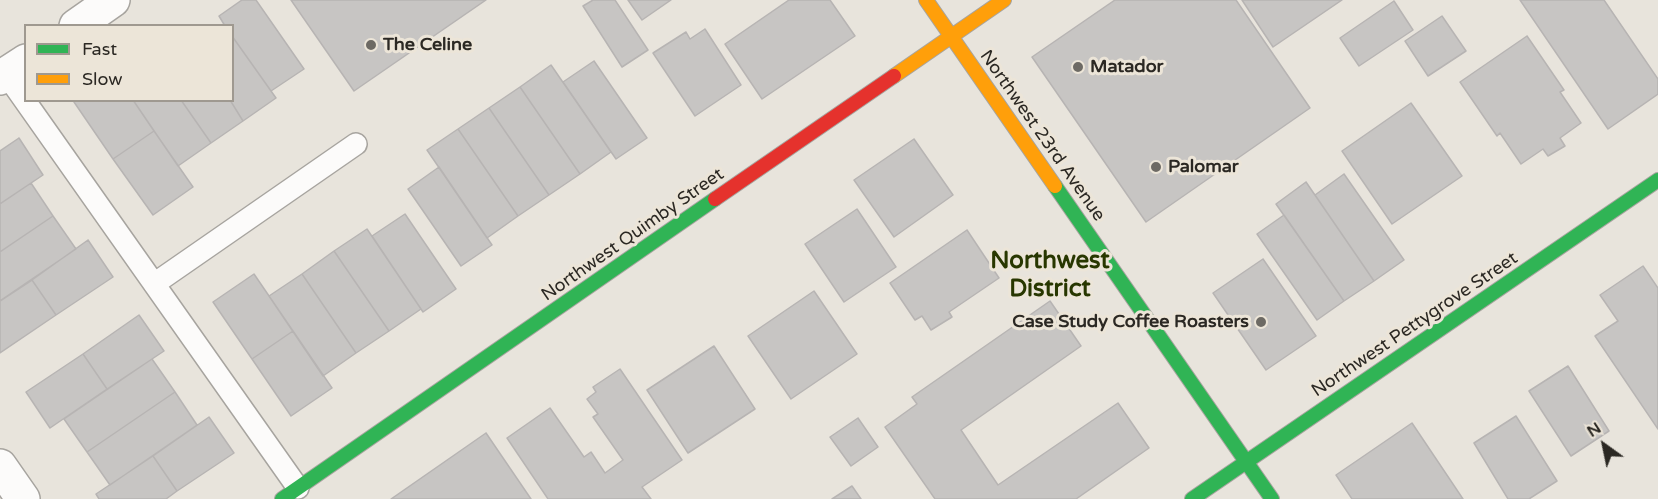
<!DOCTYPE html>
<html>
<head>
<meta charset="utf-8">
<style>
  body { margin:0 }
  #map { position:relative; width:1658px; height:499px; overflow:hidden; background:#e8e4dc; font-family:"Varela Round",sans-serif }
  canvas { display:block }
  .legend { position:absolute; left:24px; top:24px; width:210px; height:78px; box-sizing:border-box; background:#ece5d8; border:2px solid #9f9990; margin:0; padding:8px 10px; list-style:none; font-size:18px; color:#2b2823 }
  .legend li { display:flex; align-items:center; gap:12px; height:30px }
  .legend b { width:30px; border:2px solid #9f9990 }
  .north { position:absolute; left:1574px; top:415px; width:60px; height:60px; -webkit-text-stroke:4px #ece5d8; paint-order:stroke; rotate:327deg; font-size:16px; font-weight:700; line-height:24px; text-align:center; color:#2b2823 }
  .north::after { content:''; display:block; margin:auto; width:21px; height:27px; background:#2b2823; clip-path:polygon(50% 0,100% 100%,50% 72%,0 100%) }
</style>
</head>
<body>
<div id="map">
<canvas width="1658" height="499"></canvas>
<ul class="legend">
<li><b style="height:8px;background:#30b455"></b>Fast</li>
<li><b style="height:8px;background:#ff9f0a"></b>Slow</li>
</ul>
<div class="north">N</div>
</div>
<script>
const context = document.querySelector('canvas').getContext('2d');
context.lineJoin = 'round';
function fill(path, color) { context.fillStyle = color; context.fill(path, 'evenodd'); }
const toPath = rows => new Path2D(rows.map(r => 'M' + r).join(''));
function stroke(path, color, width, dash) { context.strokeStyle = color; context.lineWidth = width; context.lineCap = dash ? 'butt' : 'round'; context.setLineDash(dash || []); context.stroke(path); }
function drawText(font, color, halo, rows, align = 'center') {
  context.font = font + ' "Varela Round",sans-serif'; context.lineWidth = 6; context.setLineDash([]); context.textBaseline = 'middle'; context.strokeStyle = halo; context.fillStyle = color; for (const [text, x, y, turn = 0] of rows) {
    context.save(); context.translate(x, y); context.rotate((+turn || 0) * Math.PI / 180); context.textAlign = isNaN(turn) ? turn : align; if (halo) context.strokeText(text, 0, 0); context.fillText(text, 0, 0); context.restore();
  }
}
const building = toPath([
  [242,0,256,0,304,69,271,91,232,36,232,26,225,26,219,16,242,0],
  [291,0,486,0,354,91,291,0],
  [593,0,615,0,648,50,622,67,583,6,593,0],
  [628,0,671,0,642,20,628,0],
  [789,0,830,0,855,36,762,99,725,44,789,0],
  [1115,0,1236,0,1310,108,1146,222,1032,57,1115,0],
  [1242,0,1342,0,1273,47,1242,0],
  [1520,0,1604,0,1658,79,1658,94,1608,129,1520,0],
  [1394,1,1413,30,1359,66,1340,38,1394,1],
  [1442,16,1466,51,1428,76,1405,41,1442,16],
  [705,29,741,85,695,116,653,53,686,32,690,39,705,29],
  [232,36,276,98,243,121,230,100,232,100,232,36],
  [1527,36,1564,90,1560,92,1581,123,1560,138,1565,146,1548,156,1543,149,1521,164,1500,133,1497,136,1460,82,1527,36],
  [594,61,647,138,616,159,563,82,594,61],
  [551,65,611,152,580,174,520,87,551,65],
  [520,87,580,174,549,195,489,108,520,87],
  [76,100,133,100,154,131,113,159,74,102,76,100],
  [133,100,181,100,211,143,178,166,133,100],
  [181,100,230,100,243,121,211,143,181,100],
  [1411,103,1462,176,1392,224,1342,151,1411,103],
  [489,108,549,195,518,216,458,129,489,108],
  [458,129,518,216,487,238,427,150,458,129],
  [154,131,193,187,153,215,113,159,154,131],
  [19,138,43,175,0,204,0,151,19,138],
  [914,139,953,195,894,237,854,180,914,139],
  [439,167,492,245,461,266,408,189,439,167],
  [1344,174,1404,260,1374,281,1315,195,1344,174],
  [1306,182,1374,281,1344,301,1276,204,1306,182],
  [31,183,53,216,0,252,0,204,31,183],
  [857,209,896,267,844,302,805,244,857,209],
  [405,214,456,289,423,312,372,236,405,214],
  [1284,215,1344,301,1317,320,1257,234,1284,215],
  [53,216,76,249,0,301,0,252,53,216],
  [367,229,421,309,389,331,334,251,367,229],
  [967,230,999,278,949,312,952,317,931,330,922,316,915,320,890,283,967,230],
  [88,240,113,277,56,315,32,280,88,240],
  [334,251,389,331,356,353,302,274,334,251],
  [1263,259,1316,336,1266,370,1213,293,1263,259],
  [1643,266,1658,288,1658,429,1595,336,1618,321,1600,295,1643,266],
  [254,274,293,331,252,359,213,302,254,274],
  [302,274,356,353,323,376,269,296,302,274],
  [32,280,56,315,0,353,0,301,32,280],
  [814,291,857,354,791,399,748,336,814,291],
  [1050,301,1081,346,961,430,998,485,1118,403,1149,448,1076,499,935,499,885,427,917,404,912,397,1050,301],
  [139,315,164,351,107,389,83,354,139,315],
  [293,331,332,388,291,416,252,359,293,331],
  [714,346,755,409,688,453,647,390,714,346],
  [83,354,107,389,50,428,26,392,83,354],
  [152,359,175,392,87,452,64,419,152,359],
  [1568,366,1609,431,1571,456,1529,391,1568,366],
  [620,369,682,460,642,487,651,499,548,499,507,438,550,408,584,457,591,452,605,473,623,460,593,417,598,414,587,399,596,392,593,387,620,369],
  [175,392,197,425,110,485,87,452,175,392],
  [1516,416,1557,481,1529,499,1508,499,1474,443,1516,416],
  [209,417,234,453,177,491,153,456,209,417],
  [858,418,878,447,851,466,830,437,858,418],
  [1412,423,1463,499,1352,499,1336,475,1412,423],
  [486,433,531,499,391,499,486,433],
  [153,456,177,491,166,499,99,499,96,494,153,456],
  [852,486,861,499,832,499,852,486]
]);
fill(building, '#c7c5c3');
stroke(building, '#b7b4b3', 1.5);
const lane = toPath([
  [6,74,298,488],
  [154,284,356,144]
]);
const street = toPath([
  [76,26,113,0],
  [0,78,26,61],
  [0,466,23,499]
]);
const fast = toPath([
  [1055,186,1272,499],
  [282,499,715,199],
  [1192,499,1658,180]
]);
const slow = toPath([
  [926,0,1055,186],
  [894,76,1004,0]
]);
const jam = toPath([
  [715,199,894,76]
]);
stroke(lane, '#a7a49f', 24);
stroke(street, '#a7a49f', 36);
stroke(fast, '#a7a49f', 16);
stroke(slow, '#a7a49f', 16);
stroke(jam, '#a7a49f', 16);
stroke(lane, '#fcfbfa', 21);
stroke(street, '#fcfbfa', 33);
stroke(fast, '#30b455', 14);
stroke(slow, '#ff9f0a', 14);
stroke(jam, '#e5322d', 14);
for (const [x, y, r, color] of [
  [371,45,6,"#6d6a64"],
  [1078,67,6,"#6d6a64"],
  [1156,167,6,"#6d6a64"],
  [1261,322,6,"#6d6a64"]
]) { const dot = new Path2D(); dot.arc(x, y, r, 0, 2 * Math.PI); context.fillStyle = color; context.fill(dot); stroke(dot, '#ece5d8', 2); }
drawText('bold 18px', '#2b2823', '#ece5d8', [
  ["The Celine",383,45],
  ["Matador",1090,67],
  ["Palomar",1168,167],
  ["Case Study Coffee Roasters",1249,322,"right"]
], 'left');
drawText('18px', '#2b2823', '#ece5d8', [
  ["Northwest 23rd Avenue",1042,136,55],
  ["Northwest Quimby Street",633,235,-35],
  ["Northwest Pettygrove Street",1415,325,-34]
]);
drawText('bold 24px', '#283700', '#ece5d8', [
  ["Northwest",1050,262],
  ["District",1050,290]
]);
</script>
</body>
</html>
